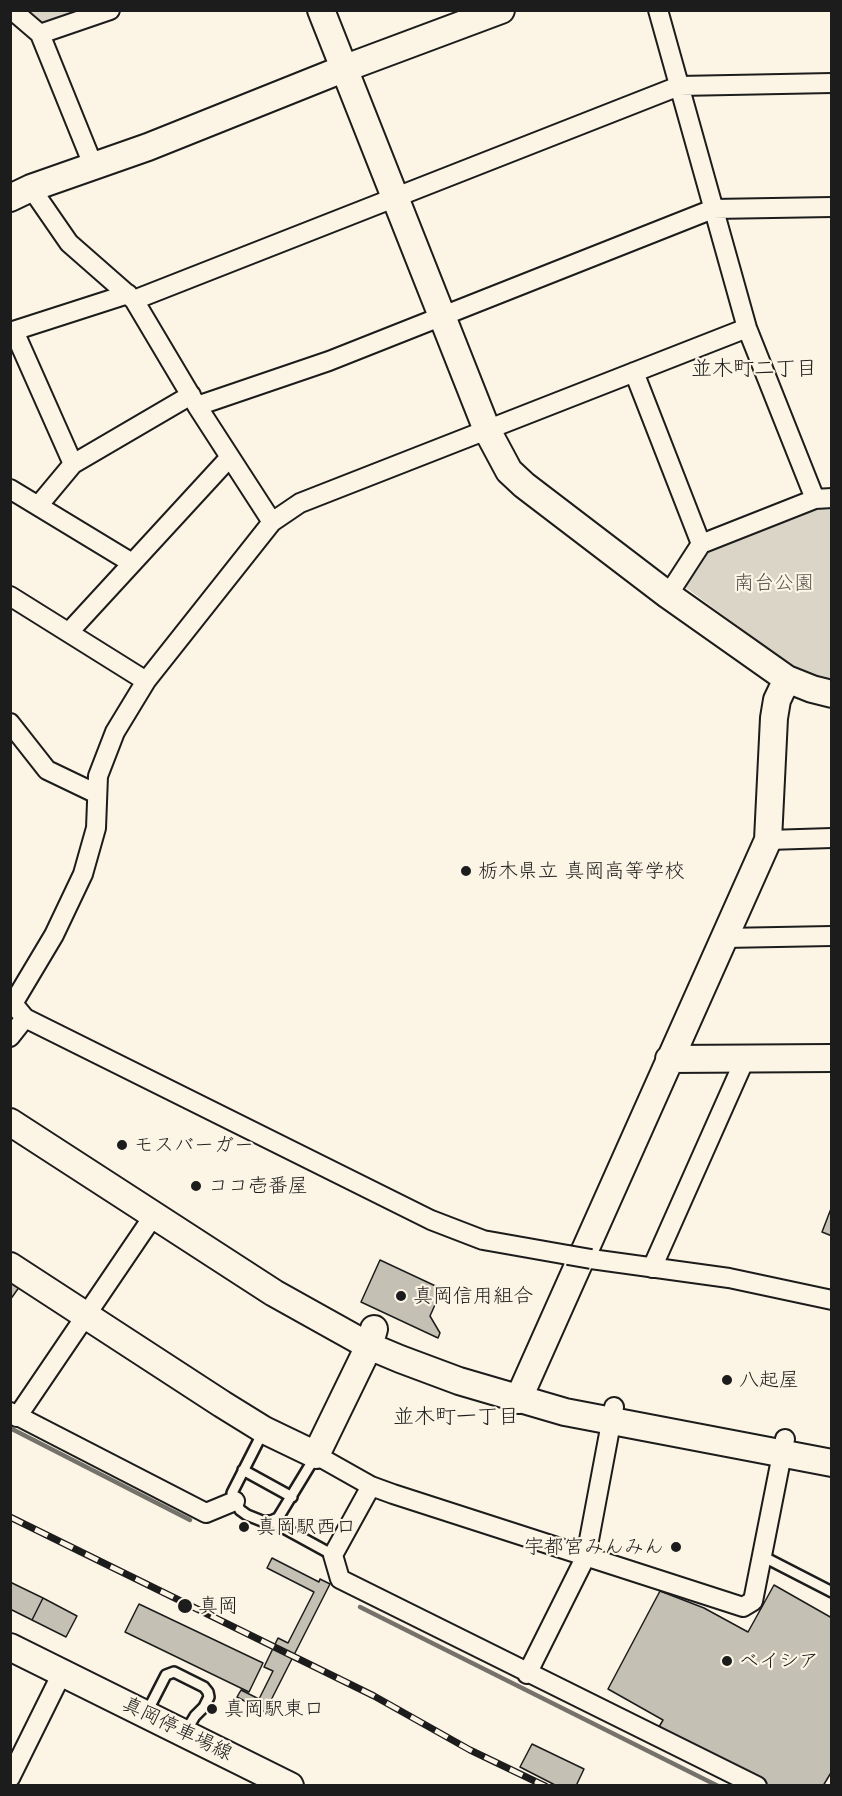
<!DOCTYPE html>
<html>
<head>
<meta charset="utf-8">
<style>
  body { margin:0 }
  #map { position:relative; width:842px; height:1796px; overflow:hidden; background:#fcf5e5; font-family:"Playpen Sans",sans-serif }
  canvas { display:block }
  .frame { position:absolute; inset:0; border:12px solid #1c1c1c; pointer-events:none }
</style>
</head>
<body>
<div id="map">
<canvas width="842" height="1796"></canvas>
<div class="frame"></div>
</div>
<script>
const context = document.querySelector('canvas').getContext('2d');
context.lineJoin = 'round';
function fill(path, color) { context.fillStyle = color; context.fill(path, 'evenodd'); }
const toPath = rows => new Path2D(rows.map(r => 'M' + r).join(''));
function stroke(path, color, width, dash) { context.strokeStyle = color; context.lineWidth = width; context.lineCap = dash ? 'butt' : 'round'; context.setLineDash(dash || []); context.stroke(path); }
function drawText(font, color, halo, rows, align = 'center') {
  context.font = font + ' "Playpen Sans","Klee One",sans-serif'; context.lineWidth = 4.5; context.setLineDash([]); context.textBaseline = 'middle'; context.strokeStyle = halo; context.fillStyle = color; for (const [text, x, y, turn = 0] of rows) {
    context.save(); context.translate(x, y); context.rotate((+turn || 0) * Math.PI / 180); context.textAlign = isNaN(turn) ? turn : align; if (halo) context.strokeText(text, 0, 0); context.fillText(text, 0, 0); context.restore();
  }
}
fill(toPath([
  [21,11,91,11,41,28],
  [817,505,831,505,831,682,808,678,685,587,685,578,705,551]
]), '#dbd5c8');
stroke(toPath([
  [10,1428,190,1520],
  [360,1607,718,1786]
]), '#75726c', 4.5);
const building = toPath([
  [832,1206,832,1236,822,1232,832,1206],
  [380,1260,442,1289,430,1316,440,1333,438,1338,361,1302,380,1260],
  [10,1280,20,1286,10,1300,10,1280],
  [272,1558,319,1582,320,1579,330,1584,265,1712,237,1697,241,1690,259,1699,273,1671,264,1667,278,1638,288,1643,314,1592,267,1568,272,1558],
  [10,1582,43,1598,32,1620,10,1609,10,1582],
  [774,1585,832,1618,832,1771,823,1786,760,1786,656,1732,663,1720,608,1689,660,1591,704,1608,748,1632,774,1585],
  [43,1598,77,1616,66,1637,32,1620,43,1598],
  [139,1604,263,1663,249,1692,125,1632,139,1604],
  [532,1744,584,1769,576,1786,557,1786,520,1767,532,1744]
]);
fill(building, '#c4c0b3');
stroke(building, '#1c1c1c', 1.5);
const lane = toPath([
  [263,1432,232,1493,240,1510,247,1515,262,1521,271,1521,278,1518,315,1457],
  [243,1470,292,1497],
  [271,1521,333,1555],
  [762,1556,832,1592],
  [146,1714,166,1675,174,1672,204,1687,208,1692,209,1697,204,1707,195,1716,186,1731]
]);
const street = toPath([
  [12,10,40,34,93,165],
  [658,10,747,328,815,499],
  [40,34,110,10],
  [31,188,69,243,134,300,197,406,272,522],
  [134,300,679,86,832,83],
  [14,331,73,464],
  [10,332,128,294],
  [634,372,701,544],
  [197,406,329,361,713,209,832,207],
  [10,489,132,563],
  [38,506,73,464,191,395],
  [668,595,701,544,815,499,832,498],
  [10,596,146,681],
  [69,632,230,457],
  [10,723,47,770,97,794],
  [768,840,832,838],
  [724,938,832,936],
  [10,1000,25,1018,431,1220,483,1240,568,1255],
  [14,1002,54,935,83,874,96,828,98,776,115,732,146,681,272,522,300,503,747,328],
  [10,1037,25,1018],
  [591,1259,729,1278,832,1300],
  [652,1268,745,1059],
  [10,1412,206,1513,235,1501],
  [17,1417,154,1215],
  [316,1455,371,1486,393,1494,743,1607,753,1601,785,1439],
  [371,1486,333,1555,340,1579,757,1786],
  [527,1674,586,1556,614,1407],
  [10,1778,62,1673]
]);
const secondary = toPath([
  [321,10,487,430,509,471,524,485,668,595,787,679,812,689,832,694],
  [10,198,31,188,148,147,343,69,501,10],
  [669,1059,832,1058],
  [10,1122,274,1293,369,1346,400,1359,459,1381,565,1412,832,1463],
  [10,1266,222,1404,264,1430,316,1455,369,1346,374,1329],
  [518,1400,768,840,774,718,777,700,787,679],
  [10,1647,290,1786]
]);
stroke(lane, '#1c1c1c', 14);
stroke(street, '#1c1c1c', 22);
stroke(secondary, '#1c1c1c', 30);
stroke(lane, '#fcf5e5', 9);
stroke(street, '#fcf5e5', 18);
stroke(secondary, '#fcf5e5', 26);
const rail = toPath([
  [10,1517,374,1696,470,1750,545,1786]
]);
stroke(rail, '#1c1c1c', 7);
stroke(rail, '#fcf5e5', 4.5, [14]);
const streetBridge = toPath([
  [568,1255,591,1259]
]);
stroke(streetBridge, '#1c1c1c', 22, []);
stroke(streetBridge, '#fcf5e5', 18);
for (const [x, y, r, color] of [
  [466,871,6,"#1c1c1c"],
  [122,1145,6,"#1c1c1c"],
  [196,1186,6,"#1c1c1c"],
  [401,1296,6,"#1c1c1c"],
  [727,1380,6,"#1c1c1c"],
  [244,1527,6,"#1c1c1c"],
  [676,1547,6,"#1c1c1c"],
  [185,1606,8,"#1c1c1c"],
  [727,1661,6,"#1c1c1c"],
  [212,1709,6,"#1c1c1c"]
]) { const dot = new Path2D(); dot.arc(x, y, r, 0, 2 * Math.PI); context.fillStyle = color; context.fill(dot); stroke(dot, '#fcf5e5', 2); }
drawText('20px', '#555450', '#fcf5e5', [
  ["南台公園",774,583]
]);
drawText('20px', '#1c1c1c', '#fcf5e5', [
  ["栃木県立 真岡高等学校",478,871],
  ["モスバーガー",134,1145],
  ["ココ壱番屋",208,1186],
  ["真岡信用組合",413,1296],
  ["八起屋",739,1380],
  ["真岡駅西口",256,1527],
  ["宇都宮みんみん",664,1547,"right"],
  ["真岡",198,1606],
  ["ベイシア",739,1661],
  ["真岡駅東口",224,1709]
], 'left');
drawText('20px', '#1c1c1c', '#fcf5e5', [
  ["真岡停車場線",177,1729,26]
]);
drawText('21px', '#1c1c1c', '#fcf5e5', [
  ["並木町二丁目",754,369],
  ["並木町一丁目",456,1417]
]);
</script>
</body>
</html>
